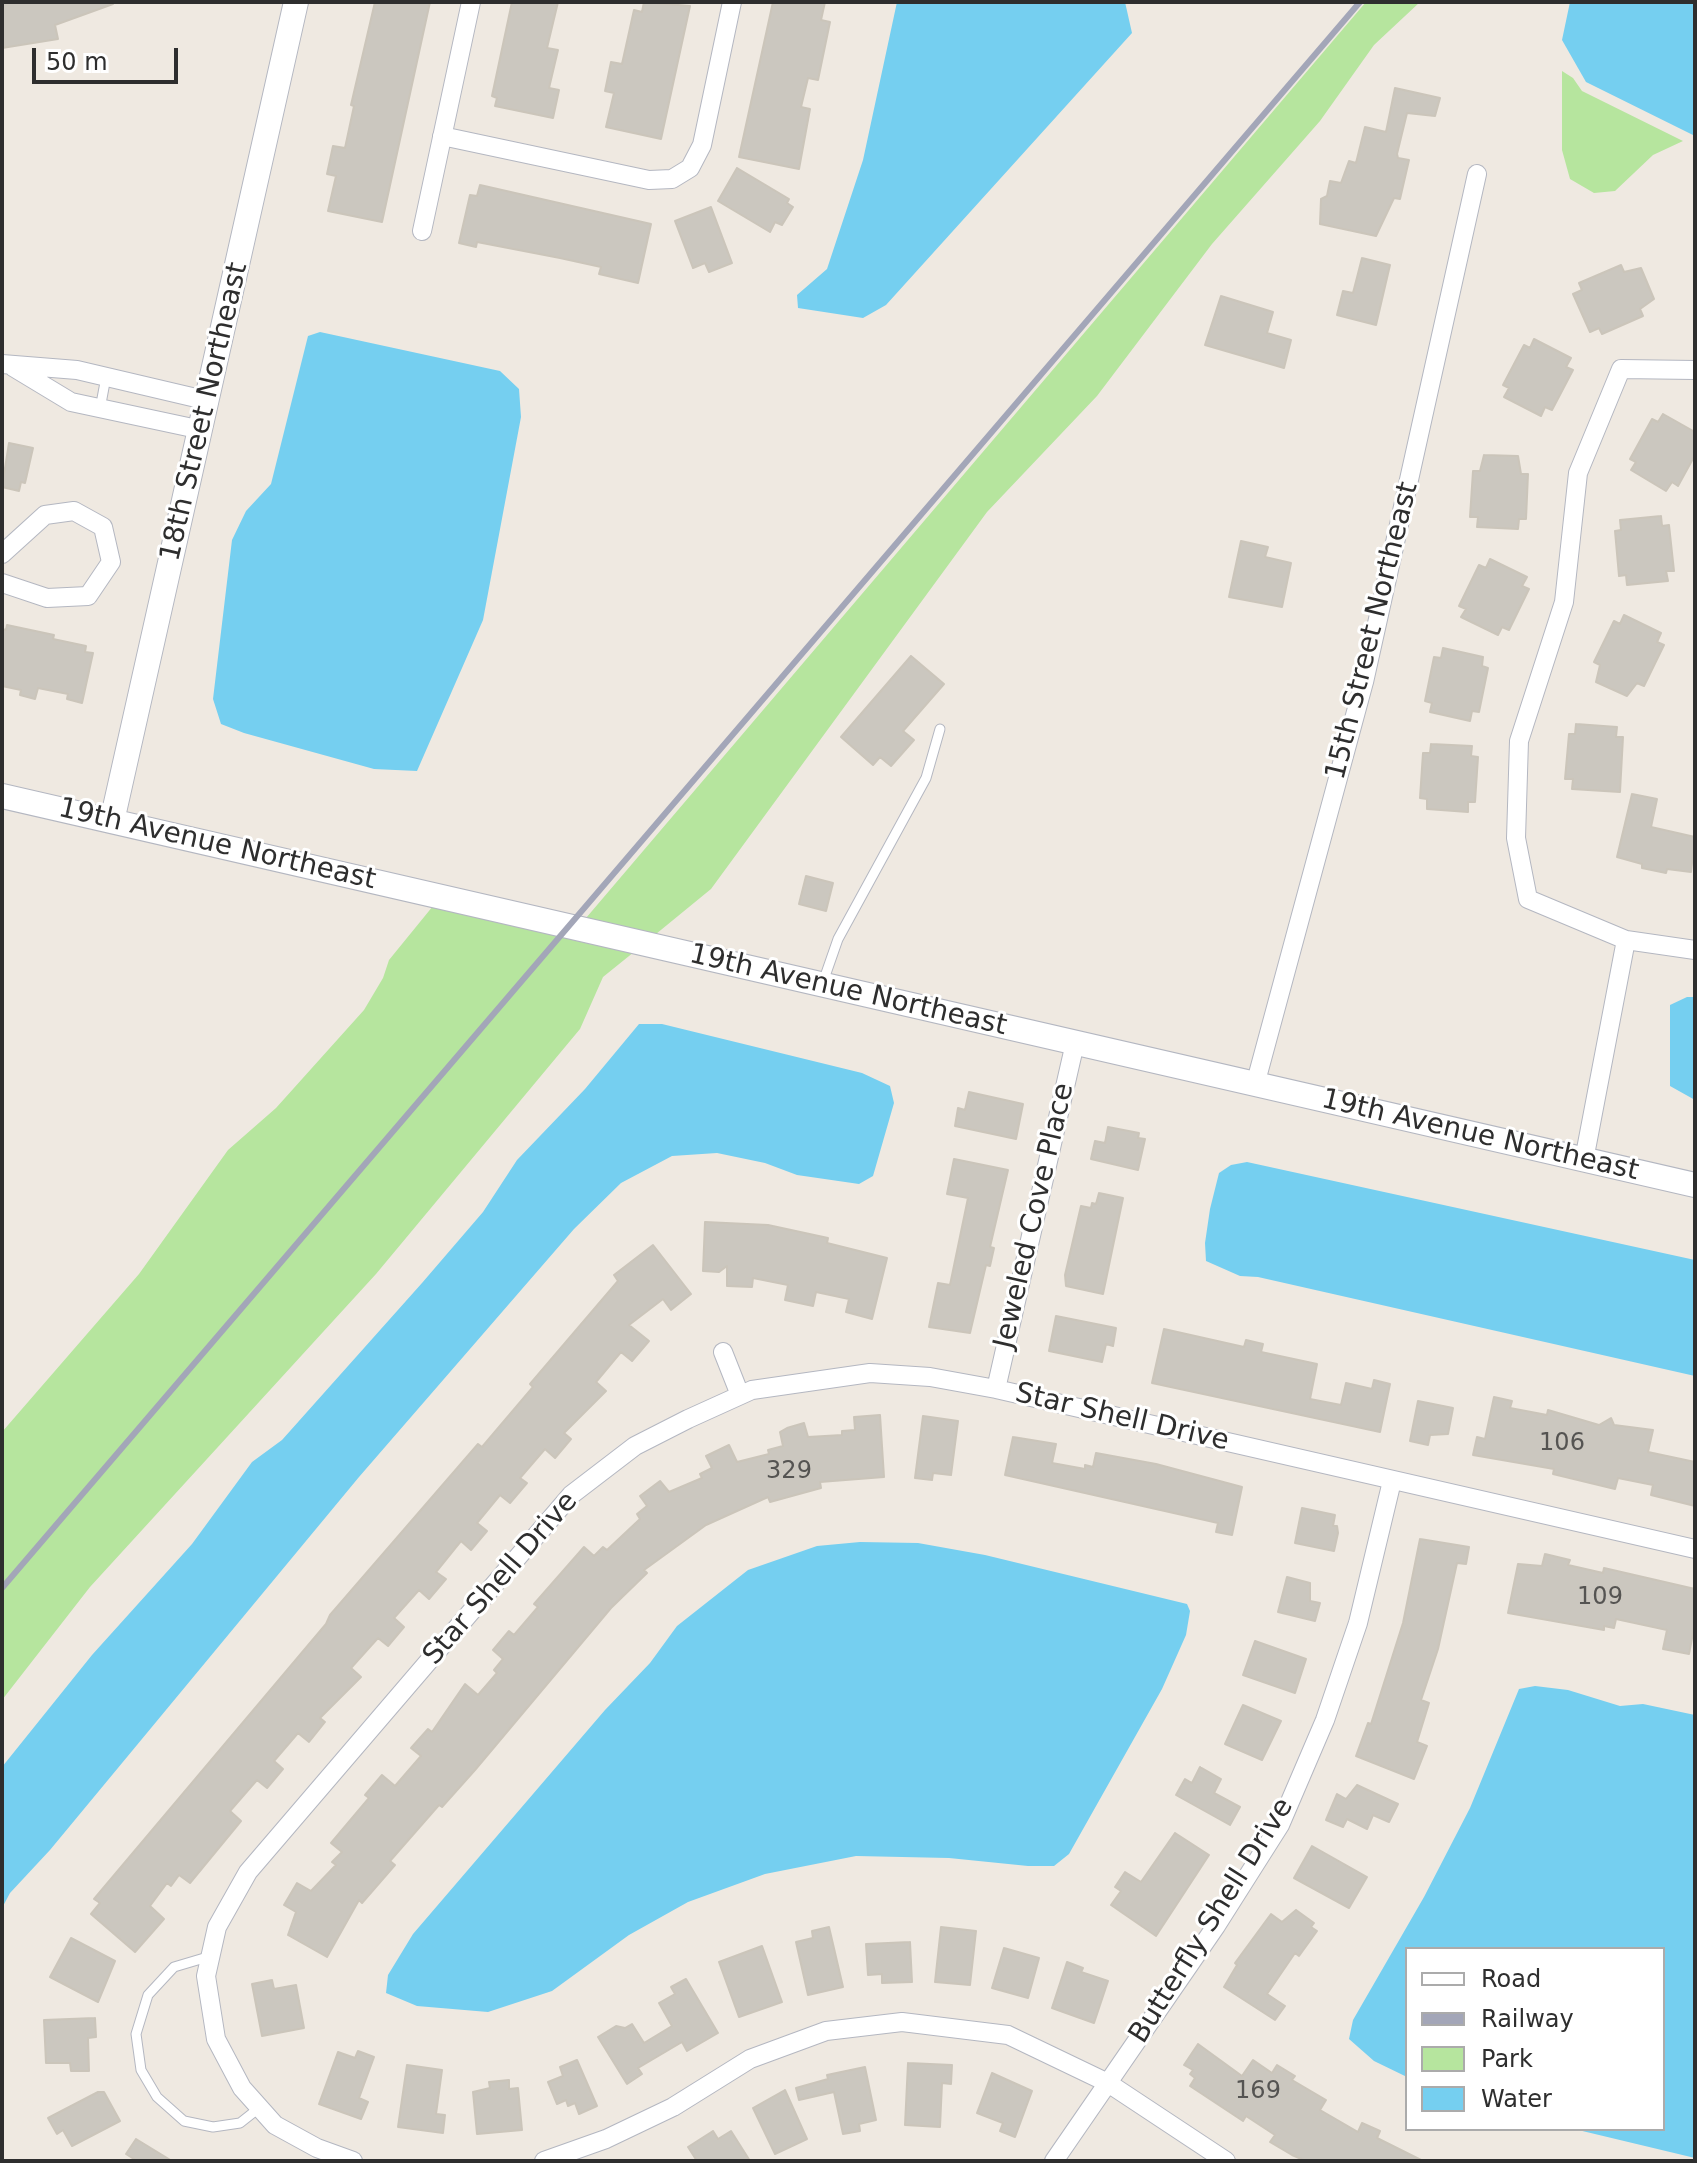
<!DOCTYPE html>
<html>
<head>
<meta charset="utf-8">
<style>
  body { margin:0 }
  #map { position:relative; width:1697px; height:2163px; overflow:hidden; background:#efe9e1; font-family:"DejaVu Sans",sans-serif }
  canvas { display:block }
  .frame { position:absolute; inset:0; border:4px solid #2e2e2e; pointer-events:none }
  .legend { position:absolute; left:1405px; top:1947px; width:260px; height:184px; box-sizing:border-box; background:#fff; border:2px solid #ababab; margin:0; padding:10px 14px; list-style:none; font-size:24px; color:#2e2e2e }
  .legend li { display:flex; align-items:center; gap:16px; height:40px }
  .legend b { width:40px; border:2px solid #ababab }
  .scale { position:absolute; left:32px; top:48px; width:146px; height:36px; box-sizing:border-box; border:4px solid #2e2e2e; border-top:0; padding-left:10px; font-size:24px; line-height:28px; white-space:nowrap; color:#2e2e2e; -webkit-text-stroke:6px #fff; paint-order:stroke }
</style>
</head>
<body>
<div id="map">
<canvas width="1697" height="2163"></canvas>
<div class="frame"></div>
<ul class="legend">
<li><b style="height:10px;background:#fff"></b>Road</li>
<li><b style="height:10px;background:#a3a6b8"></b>Railway</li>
<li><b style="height:22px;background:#b6e59e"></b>Park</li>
<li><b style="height:22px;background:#75cff0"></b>Water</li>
</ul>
<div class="scale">50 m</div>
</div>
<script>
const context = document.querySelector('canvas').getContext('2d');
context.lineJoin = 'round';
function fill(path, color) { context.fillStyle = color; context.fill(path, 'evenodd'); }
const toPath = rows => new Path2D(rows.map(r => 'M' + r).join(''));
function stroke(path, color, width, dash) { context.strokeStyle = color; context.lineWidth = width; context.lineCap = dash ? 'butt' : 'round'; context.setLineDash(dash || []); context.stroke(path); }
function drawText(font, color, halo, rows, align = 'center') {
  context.font = font + ' "DejaVu Sans",sans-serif'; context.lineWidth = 6; context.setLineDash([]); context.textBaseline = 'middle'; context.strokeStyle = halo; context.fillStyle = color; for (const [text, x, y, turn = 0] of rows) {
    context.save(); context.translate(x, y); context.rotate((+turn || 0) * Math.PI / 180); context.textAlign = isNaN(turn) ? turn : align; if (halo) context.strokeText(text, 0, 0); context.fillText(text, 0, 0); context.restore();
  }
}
fill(toPath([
  [1366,2,1420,2,1374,45,1320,121,1212,244,1097,396,987,512,711,889,656,934,586,918],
  [1562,71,1573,78,1582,91,1683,141,1653,155,1615,191,1594,193,1570,179,1562,150],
  [433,906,634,952,603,977,580,1029,376,1274,90,1587,2,1700,2,1432,139,1274,228,1150,276,1108,364,1010,383,978,389,960]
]), '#b6e59e');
fill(toPath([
  [897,2,1125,2,1132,33,886,305,863,318,798,308,797,295,827,269,863,160],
  [1570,2,1695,2,1695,136,1586,82,1562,40],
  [320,332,500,371,519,389,521,417,483,620,417,771,374,769,244,733,221,724,213,699,232,540,246,511,271,484,308,336],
  [1687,997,1695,997,1695,1100,1670,1086,1670,1005],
  [639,1024,662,1024,862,1073,890,1086,894,1103,873,1176,859,1184,797,1175,765,1163,717,1153,672,1156,621,1183,574,1229,359,1477,50,1850,10,1893,2,1908,2,1767,92,1655,192,1544,252,1462,282,1440,422,1283,483,1212,517,1160,585,1089],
  [1247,1162,1695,1260,1695,1376,1258,1277,1240,1276,1206,1261,1205,1243,1210,1209,1219,1173,1231,1165],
  [860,1542,918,1543,985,1555,1187,1604,1190,1611,1186,1635,1162,1689,1069,1854,1054,1866,1028,1866,949,1858,856,1856,765,1874,688,1902,629,1935,552,1991,488,2012,417,2006,386,1993,388,1975,413,1934,605,1710,650,1663,677,1626,748,1570,817,1546],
  [1535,1686,1568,1690,1620,1706,1643,1704,1695,1715,1695,2158,1574,2129,1663,2129,1663,1949,1407,1949,1407,2077,1374,2061,1349,2039,1353,2020,1424,1897,1470,1808,1519,1689]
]), '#75cff0');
const building = toPath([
  [2,2,113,2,113,4,55,25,58,39,2,48,2,2],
  [375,2,430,2,382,222,328,211,336,176,327,174,333,146,345,148,354,106,351,105,375,2],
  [512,2,558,2,547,48,558,50,549,88,559,90,553,118,495,106,497,98,492,96,512,2],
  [644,2,690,6,661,139,606,127,614,93,605,91,611,62,622,64,634,10,642,12,644,2],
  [773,2,825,2,821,20,830,22,818,80,808,78,801,107,810,109,799,169,739,157,773,2],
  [1395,88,1440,98,1435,116,1407,113,1397,154,1398,158,1409,160,1400,199,1394,198,1376,236,1320,224,1321,199,1327,196,1330,181,1341,183,1349,161,1356,163,1365,127,1386,132,1395,88],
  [737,168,789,199,787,203,793,207,782,225,775,222,770,232,718,201,737,168],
  [480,185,651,224,638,283,599,274,601,267,560,258,477,242,476,247,459,243,470,195,477,196,480,185],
  [711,207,732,263,709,272,705,263,693,268,675,221,711,207],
  [1362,258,1390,265,1376,325,1337,315,1343,291,1353,293,1362,258],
  [1621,265,1624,272,1641,268,1654,299,1640,309,1643,316,1602,334,1599,328,1590,332,1573,294,1582,290,1579,283,1621,265],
  [1221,296,1273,312,1267,333,1291,340,1284,368,1205,345,1221,296],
  [1534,339,1571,358,1566,367,1573,370,1552,410,1545,407,1541,416,1504,397,1509,388,1503,385,1524,345,1530,348,1534,339],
  [1663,414,1695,432,1695,455,1678,486,1672,482,1666,491,1631,470,1636,462,1630,459,1652,419,1658,422,1663,414],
  [9,443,33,448,25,483,21,482,19,491,2,487,9,443],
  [1484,455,1518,456,1521,474,1528,474,1526,519,1519,519,1518,529,1477,527,1478,517,1470,517,1473,471,1480,471,1484,455],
  [1661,516,1662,526,1669,525,1674,571,1666,571,1668,581,1627,585,1626,575,1619,576,1615,531,1621,530,1620,520,1661,516],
  [1241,541,1268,547,1265,557,1291,563,1282,607,1229,597,1241,541],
  [1490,559,1527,577,1522,586,1529,589,1509,630,1502,627,1498,635,1461,617,1466,609,1459,606,1479,565,1486,568,1490,559],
  [1624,615,1661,633,1657,642,1664,645,1644,686,1637,683,1627,696,1596,682,1600,665,1594,662,1614,621,1620,624,1624,615],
  [7,625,54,635,53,639,86,646,85,652,93,653,82,703,67,699,68,694,38,688,35,699,20,695,21,690,2,686,2,629,6,630,7,625],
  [1443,648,1483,657,1482,666,1488,668,1479,712,1472,711,1470,721,1430,712,1432,703,1425,701,1434,657,1441,658,1443,648],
  [911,656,944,684,903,731,914,740,891,766,880,757,873,765,841,737,911,656],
  [1576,724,1617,727,1616,737,1623,737,1620,792,1572,789,1573,779,1565,779,1569,734,1575,734,1576,724],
  [1431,744,1472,746,1471,756,1478,757,1475,802,1468,802,1468,812,1427,809,1427,799,1420,798,1423,753,1430,753,1431,744],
  [1632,794,1657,799,1651,827,1695,837,1691,872,1667,869,1666,873,1642,868,1642,864,1617,857,1632,794],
  [806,876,833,883,826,911,799,904,806,876],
  [969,1092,1023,1104,1016,1139,955,1126,958,1108,965,1110,969,1092],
  [1108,1127,1139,1133,1138,1138,1145,1139,1138,1170,1091,1159,1095,1141,1105,1143,1108,1127],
  [954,1159,1008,1170,990,1247,994,1248,990,1266,986,1265,970,1333,929,1327,938,1283,950,1285,968,1198,947,1194,954,1159],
  [1099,1193,1123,1198,1103,1294,1066,1286,1065,1275,1081,1206,1091,1208,1092,1203,1096,1204,1099,1193],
  [705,1222,768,1225,828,1238,827,1243,887,1258,872,1319,846,1312,849,1299,816,1292,813,1306,785,1300,788,1285,753,1278,752,1287,727,1286,727,1266,719,1272,703,1271,705,1222],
  [653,1245,691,1294,671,1310,663,1299,629,1325,649,1341,632,1361,621,1352,596,1382,606,1391,564,1433,571,1439,555,1458,545,1449,520,1478,527,1483,510,1503,500,1495,477,1523,487,1531,471,1550,461,1541,436,1572,446,1579,429,1599,419,1590,394,1618,404,1627,388,1646,378,1638,351,1668,361,1677,320,1718,325,1722,309,1742,298,1733,274,1761,283,1769,267,1788,257,1780,230,1811,241,1821,190,1883,179,1875,171,1886,167,1883,150,1906,164,1919,135,1952,91,1914,100,1903,94,1899,326,1624,330,1615,478,1444,482,1447,533,1387,530,1384,618,1281,614,1275,653,1245],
  [1056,1316,1116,1328,1113,1346,1106,1344,1102,1362,1049,1351,1056,1316],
  [1164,1329,1244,1347,1246,1340,1263,1344,1261,1352,1317,1364,1310,1399,1341,1405,1346,1383,1372,1389,1374,1380,1390,1384,1380,1432,1152,1383,1164,1329],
  [1494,1397,1512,1401,1510,1408,1547,1415,1548,1410,1599,1425,1611,1418,1614,1425,1653,1430,1648,1452,1695,1462,1695,1506,1651,1495,1653,1485,1618,1478,1615,1489,1553,1474,1554,1469,1473,1455,1477,1437,1485,1439,1494,1397],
  [1418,1401,1453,1408,1448,1434,1430,1435,1428,1445,1410,1441,1418,1401],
  [880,1415,884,1477,820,1482,821,1488,770,1502,768,1497,706,1525,644,1570,647,1573,611,1608,475,1770,442,1807,439,1805,390,1861,395,1865,362,1903,359,1900,327,1957,288,1935,296,1912,284,1905,297,1883,311,1891,336,1865,332,1862,342,1852,331,1843,369,1798,365,1795,382,1775,395,1786,421,1756,411,1748,428,1729,432,1732,465,1684,478,1695,497,1673,494,1670,503,1659,493,1650,509,1631,514,1635,538,1607,534,1604,584,1547,594,1556,603,1547,607,1550,640,1519,637,1514,647,1506,640,1496,660,1481,669,1492,702,1478,700,1474,712,1468,706,1456,729,1445,737,1462,769,1454,768,1450,783,1446,780,1432,787,1428,804,1423,808,1437,842,1435,842,1431,855,1430,854,1417,880,1415],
  [923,1416,958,1421,951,1475,933,1473,932,1480,915,1478,923,1416],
  [1013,1437,1056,1444,1052,1463,1085,1469,1085,1465,1093,1467,1096,1453,1156,1464,1242,1487,1232,1535,1216,1532,1218,1523,1005,1475,1013,1437],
  [1302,1508,1335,1515,1333,1526,1337,1526,1338,1533,1334,1551,1295,1543,1302,1508],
  [1420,1539,1469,1547,1466,1564,1457,1563,1438,1649,1421,1700,1429,1703,1417,1742,1427,1746,1414,1779,1356,1756,1368,1723,1371,1724,1403,1623,1420,1539],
  [1545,1554,1570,1560,1568,1565,1603,1573,1604,1568,1695,1589,1695,1623,1689,1654,1663,1649,1667,1630,1616,1619,1614,1628,1604,1626,1604,1630,1508,1613,1518,1564,1542,1566,1545,1554],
  [1287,1577,1310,1583,1310,1601,1320,1603,1315,1621,1278,1612,1287,1577],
  [1255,1641,1306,1659,1295,1693,1243,1675,1255,1641],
  [1243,1705,1281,1721,1262,1760,1225,1744,1243,1705],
  [1200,1767,1221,1779,1214,1793,1240,1807,1230,1825,1176,1795,1185,1779,1192,1783,1200,1767],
  [1357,1785,1398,1804,1389,1822,1373,1815,1367,1829,1347,1819,1343,1827,1326,1820,1337,1794,1346,1799,1357,1785],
  [1175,1833,1209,1855,1156,1936,1111,1905,1121,1891,1115,1887,1125,1872,1141,1882,1175,1833],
  [1312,1846,1367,1877,1349,1908,1294,1878,1312,1846],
  [1296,1910,1314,1923,1311,1927,1317,1931,1299,1956,1295,1953,1267,1994,1285,2006,1275,2020,1224,1987,1237,1965,1235,1963,1271,1914,1282,1922,1296,1910],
  [829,1927,843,1987,808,1995,796,1942,813,1938,812,1931,829,1927],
  [941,1927,976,1931,970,1985,935,1982,941,1927],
  [71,1938,115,1961,98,2002,50,1977,71,1938],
  [910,1942,912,1982,882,1983,882,1974,868,1975,866,1944,910,1942],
  [762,1946,782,2002,739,2017,719,1962,762,1946],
  [1004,1948,1039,1958,1028,1998,992,1988,1004,1948],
  [1067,1962,1083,1968,1081,1972,1108,1981,1094,2023,1052,2008,1067,1962],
  [686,1979,718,2033,687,2051,682,2042,638,2068,642,2074,627,2084,598,2037,616,2026,625,2028,632,2024,644,2043,672,2026,659,2003,675,1994,671,1987,686,1979],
  [272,1980,274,1989,296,1985,304,2028,262,2036,252,1984,272,1980],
  [95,2018,96,2037,88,2038,89,2071,71,2071,70,2063,46,2063,44,2020,95,2018],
  [1198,2044,1242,2076,1253,2060,1272,2073,1277,2065,1295,2076,1292,2080,1326,2100,1320,2110,1358,2132,1362,2123,1380,2131,1377,2138,1423,2161,1306,2161,1292,2155,1270,2142,1275,2135,1246,2116,1243,2121,1190,2086,1195,2078,1190,2074,1193,2070,1184,2065,1198,2044],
  [358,2051,374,2057,359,2098,368,2102,361,2119,319,2104,338,2052,355,2058,358,2051],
  [577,2060,597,2106,579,2114,575,2103,568,2106,566,2100,557,2104,548,2082,563,2076,560,2067,577,2060],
  [908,2063,952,2065,951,2084,942,2083,940,2127,905,2125,908,2063],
  [407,2065,442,2070,436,2114,445,2115,443,2133,398,2127,407,2065],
  [865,2067,876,2120,859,2124,860,2131,843,2134,834,2092,799,2100,796,2088,828,2079,827,2075,865,2067],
  [992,2073,1032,2091,1015,2137,1000,2131,1003,2123,977,2113,992,2073],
  [509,2080,509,2089,518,2088,522,2130,477,2134,473,2092,490,2088,489,2082,509,2080],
  [785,2090,807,2139,775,2154,753,2108,785,2090],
  [98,2092,104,2092,120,2121,72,2146,63,2130,57,2134,48,2118,98,2092],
  [713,2131,718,2139,731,2131,750,2161,697,2161,688,2147,713,2131],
  [136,2139,172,2161,137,2161,126,2154,136,2139]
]);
fill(building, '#cbc7bf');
stroke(building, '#cbc5ba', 2);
const service = toPath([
  [100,409,106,377],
  [823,982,838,939,926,778,940,729],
  [211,1956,174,1967,148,1995,136,2034,141,2070,157,2097,184,2121,213,2127,240,2123,259,2108]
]);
const minor = toPath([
  [442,136,649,180,672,179,690,168,702,145,732,2],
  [422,231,471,2],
  [2,364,77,370,209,401],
  [13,367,71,402,202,430],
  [1695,370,1621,369,1578,473,1564,602,1519,741,1516,838,1528,899,1626,940,1695,950],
  [2,554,45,515,74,511,103,527,111,562,88,596,47,598,2,583],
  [1255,1085,1364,682,1477,174],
  [1584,1160,1626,940],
  [723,1352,740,1395],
  [996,1389,1075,1043],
  [353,2161,317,2148,275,2125,242,2088,216,2039,206,1976,217,1927,248,1872,571,1495,635,1446,688,1419,752,1390,870,1373,930,1377,996,1389,1695,1549],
  [544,2161,606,2139,673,2107,750,2059,826,2031,902,2022,1008,2035,1108,2083,1226,2161],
  [1054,2161,1216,1926,1280,1825,1325,1720,1358,1623,1392,1481]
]);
const tertiary = toPath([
  [2,796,1695,1185],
  [112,821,296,2]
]);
stroke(service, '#b4b7c1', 11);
stroke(minor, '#b4b7c1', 20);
stroke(tertiary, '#b4b7c1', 26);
stroke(service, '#fff', 9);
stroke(minor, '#fff', 18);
stroke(tertiary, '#fff', 24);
stroke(toPath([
  [2,1588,1360,2]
]), '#a3a6b8', 6);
drawText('24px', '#555452', null, [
  ["106",1562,1444],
  ["329",789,1472],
  ["109",1600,1598],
  ["169",1258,2092]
]);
drawText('28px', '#2e2e2e', '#fff', [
  ["18th Street Northeast",205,412,-77],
  ["15th Street Northeast",1373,631,-76],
  ["19th Avenue Northeast",217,845,13],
  ["19th Avenue Northeast",848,991,13],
  ["19th Avenue Northeast",1480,1136,13],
  ["Jeweled Cove Place",1035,1216,-77],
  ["Star Shell Drive",1122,1418,13],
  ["Star Shell Drive",501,1579,-49],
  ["Butterfly Shell Drive",1212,1921,-58]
]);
</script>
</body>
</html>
